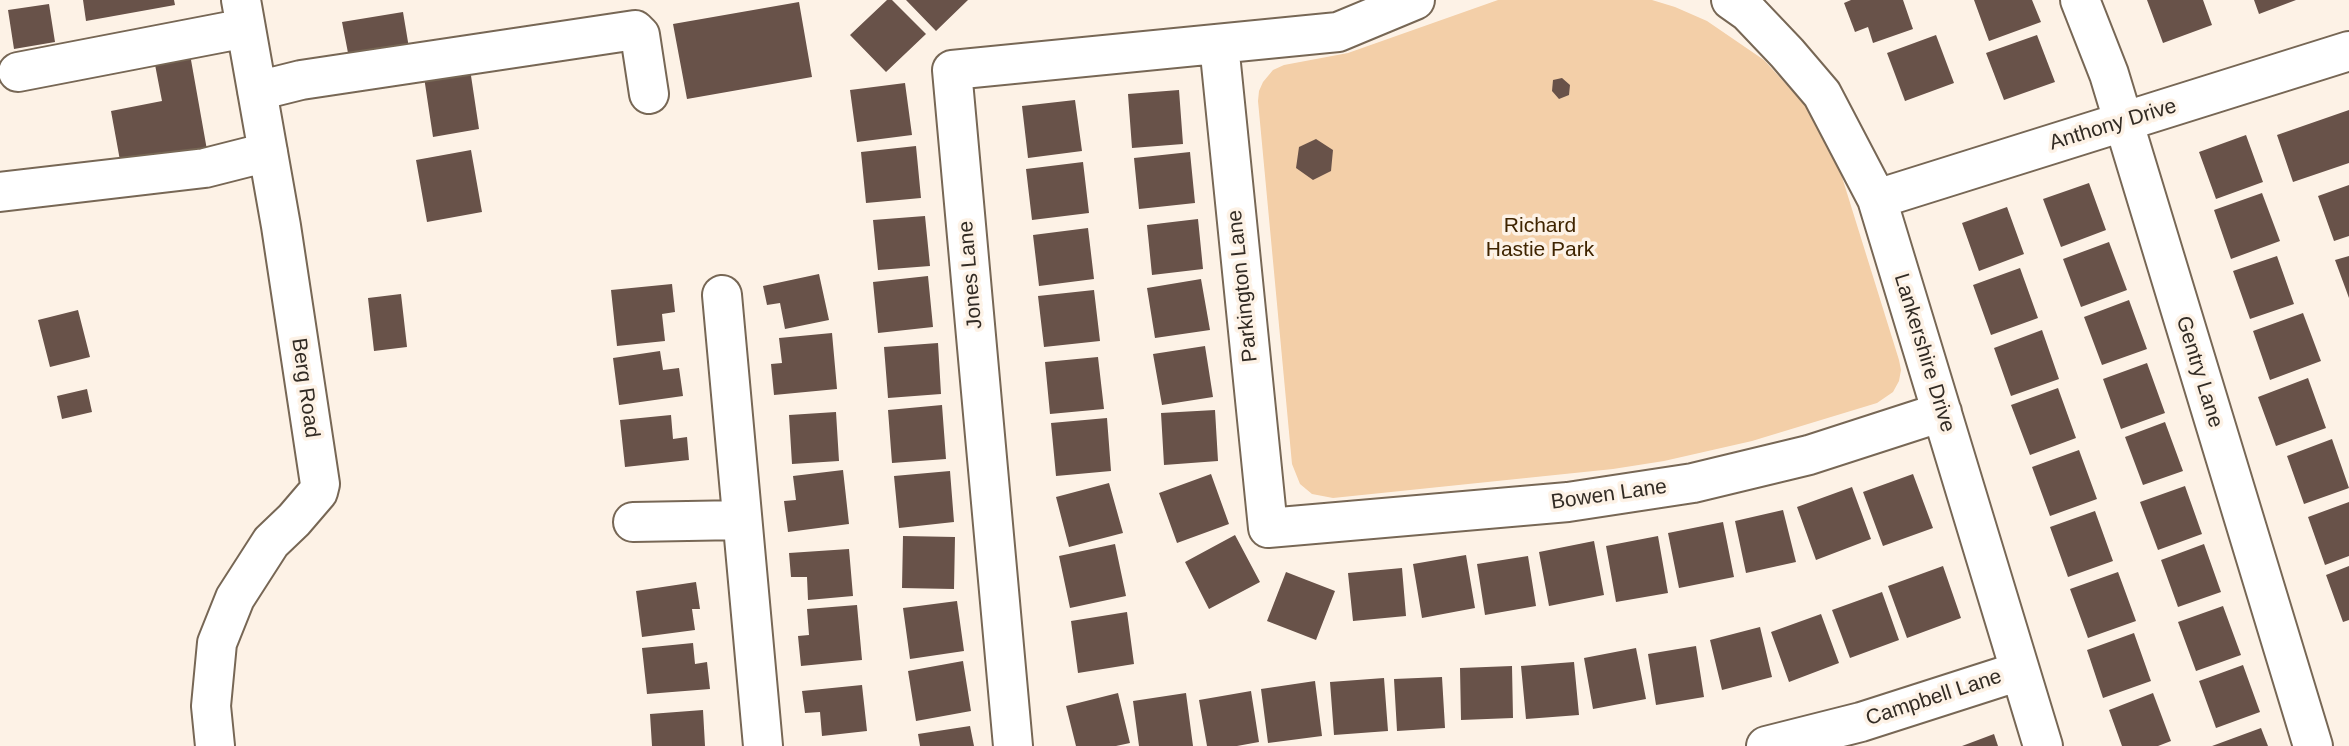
<!DOCTYPE html>
<html>
<head>
<meta charset="utf-8">
<style>
  body { margin:0 }
  canvas { display:block; background:#fdf2e6 }
</style>
</head>
<body>
<canvas width="2349" height="746"></canvas>
<script>
const context = document.querySelector('canvas').getContext('2d');
context.lineJoin = 'round';
function fill(path, color) { context.fillStyle = color; context.fill(path, 'evenodd'); }
const toPath = rows => new Path2D(rows.map(r => 'M' + r).join(''));
function stroke(path, color, width, dash) { context.strokeStyle = color; context.lineWidth = width; context.lineCap = dash ? 'butt' : 'round'; context.setLineDash(dash || []); context.stroke(path); }
function drawText(font, color, halo, rows, align = 'center') {
  context.font = font + ' Helvetica,sans-serif'; context.lineWidth = 7; context.setLineDash([]); context.textBaseline = 'middle'; context.strokeStyle = halo; context.fillStyle = color; for (const [text, x, y, turn = 0] of rows) {
    context.save(); context.translate(x, y); context.rotate((+turn || 0) * Math.PI / 180); context.textAlign = isNaN(turn) ? turn : align; if (halo) context.strokeText(text, 0, 0); context.fillText(text, 0, 0); context.restore();
  }
}
fill(toPath([
  [1498,0,1652,0,1675,7,1707,21,1764,60,1804,104,1832,151,1842,177,1899,360,1901,370,1899,381,1893,392,1877,403,1752,441,1664,461,1613,469,1333,498,1312,494,1300,484,1292,464,1258,101,1259,91,1263,82,1273,70,1284,65,1348,53]
]), '#f3cfa8');
fill(toPath([
  [83,0,174,0,175,5,86,21],
  [887,0,892,0,926,34,886,72,850,35],
  [906,0,968,0,936,31],
  [1851,0,1903,0,1913,29,1873,43,1868,27,1855,32,1844,3],
  [1974,0,2032,0,2041,22,1989,41],
  [2147,0,2203,0,2212,25,2163,43],
  [2254,0,2296,0,2259,14],
  [799,2,812,77,687,99,673,24],
  [49,4,55,42,14,49,8,10],
  [403,12,409,48,349,58,342,22],
  [1936,35,1954,83,1905,101,1887,53],
  [2037,35,2055,82,2004,100,1986,53],
  [188,43,207,150,121,166,111,111,162,101,152,49],
  [470,69,479,129,433,137,424,77],
  [1562,78,1570,85,1569,95,1559,99,1552,91,1553,80],
  [905,83,912,135,857,142,850,90],
  [1179,90,1183,144,1132,148,1128,94],
  [1075,100,1082,151,1028,158,1022,106],
  [2349,110,2349,163,2293,182,2277,135],
  [2246,135,2263,182,2216,199,2199,152],
  [1316,139,1333,150,1331,171,1313,180,1296,168,1299,147],
  [916,146,921,198,866,203,861,152],
  [471,150,482,212,427,222,416,160],
  [1190,152,1195,203,1139,209,1134,158],
  [1083,162,1089,213,1032,220,1026,169],
  [2089,183,2106,230,2061,247,2043,199],
  [2349,185,2349,236,2334,241,2318,196],
  [2262,193,2280,241,2231,259,2214,210],
  [2007,207,2024,254,1979,271,1962,223],
  [925,216,930,266,878,270,873,220],
  [1198,219,1203,269,1152,275,1147,225],
  [1088,228,1094,279,1039,286,1033,235],
  [2109,242,2127,290,2081,307,2063,259],
  [2277,256,2294,304,2250,319,2233,271],
  [2349,256,2349,298,2335,260],
  [2020,268,2038,318,1991,335,1973,285],
  [819,274,829,320,785,329,780,303,767,305,763,286],
  [928,276,933,327,878,333,873,282],
  [1201,279,1210,330,1155,338,1147,288],
  [672,284,675,312,662,314,665,341,617,346,611,290],
  [1094,290,1100,341,1044,347,1038,296],
  [401,294,407,347,374,351,368,298],
  [2129,300,2147,349,2102,365,2084,317],
  [78,310,90,357,50,367,38,320],
  [2303,313,2321,361,2270,380,2253,331],
  [2042,330,2059,379,2011,396,1994,348],
  [832,333,837,389,774,395,771,364,782,363,779,338],
  [938,343,941,394,888,398,884,347],
  [1205,346,1213,397,1162,405,1153,354],
  [660,351,663,370,679,368,683,396,619,405,613,358],
  [1098,357,1104,409,1050,414,1045,362],
  [2147,363,2165,413,2121,429,2103,379],
  [2308,378,2326,428,2276,446,2258,397],
  [2058,388,2076,438,2030,455,2011,405],
  [87,389,92,412,62,419,57,396],
  [942,405,946,459,892,463,888,410],
  [1215,410,1218,461,1164,465,1161,413],
  [836,412,839,461,792,464,789,415],
  [671,415,673,439,687,437,689,460,625,467,620,420],
  [1107,418,1111,471,1056,476,1051,423],
  [2165,422,2183,471,2143,485,2125,437],
  [2332,439,2349,488,2304,504,2287,456],
  [2079,450,2097,499,2050,516,2032,467],
  [843,470,849,524,788,532,784,501,796,500,793,476],
  [950,471,954,522,899,528,894,476],
  [1211,474,1229,524,1177,543,1159,493],
  [1913,474,1933,528,1883,546,1863,492],
  [1109,483,1123,533,1069,547,1056,497],
  [2185,486,2202,534,2158,550,2140,502],
  [1852,487,1871,539,1816,560,1797,507],
  [2349,502,2349,556,2325,565,2308,517],
  [1783,510,1796,562,1746,573,1735,521],
  [2095,511,2113,561,2068,577,2050,527],
  [1723,522,1734,577,1679,588,1668,533],
  [1235,535,1260,582,1209,609,1185,562],
  [903,536,955,537,954,589,902,588],
  [1658,536,1668,593,1616,602,1606,546],
  [1594,541,1604,595,1549,606,1539,552],
  [1115,544,1126,596,1070,608,1059,556],
  [2204,544,2221,592,2178,607,2161,560],
  [849,549,853,596,808,600,807,577,791,577,789,553],
  [1466,555,1475,608,1422,618,1413,564],
  [1528,556,1536,606,1485,615,1477,564],
  [1943,566,1961,618,1907,638,1888,586],
  [2349,566,2349,620,2343,622,2326,575],
  [1402,568,1406,616,1353,621,1348,573],
  [1286,572,1335,591,1316,640,1267,621],
  [2118,572,2136,621,2088,638,2070,589],
  [696,582,700,609,692,609,695,630,642,637,636,591],
  [1882,592,1899,640,1850,658,1832,610],
  [957,601,964,651,910,659,903,608],
  [857,605,862,660,801,666,798,636,809,635,807,609],
  [2223,606,2241,655,2196,671,2178,622],
  [1127,612,1134,664,1078,673,1071,621],
  [1821,614,1839,663,1789,682,1771,632],
  [1760,627,1772,677,1722,690,1710,640],
  [2134,633,2151,681,2103,698,2087,650],
  [693,643,695,664,707,662,710,689,647,694,642,648],
  [1696,646,1704,697,1656,705,1648,654],
  [1636,648,1646,699,1593,709,1584,658],
  [963,661,971,711,916,721,908,671],
  [1574,662,1579,715,1526,719,1521,666],
  [2243,665,2260,712,2216,728,2199,681],
  [1512,666,1513,718,1461,720,1460,668],
  [1442,677,1445,728,1397,731,1394,679],
  [1384,678,1388,731,1334,735,1330,682],
  [1315,681,1322,736,1268,743,1261,689],
  [862,685,867,731,822,736,820,712,805,713,802,691],
  [1251,691,1259,742,1237,746,1207,746,1199,700],
  [1118,693,1130,743,1116,746,1076,746,1066,706],
  [1186,693,1193,746,1139,746,1133,701],
  [2153,693,2171,741,2158,746,2122,746,2109,710],
  [703,710,705,746,652,746,650,714],
  [970,726,974,746,920,746,918,734],
  [2261,728,2268,746,2212,746],
  [1994,734,1998,746,1962,746]
]), '#685249');
const minor = toPath([
  [1731,0,1748,12,1787,53,1822,94,1877,199,2043,746],
  [2080,0,2109,74,2313,746],
  [1219,44,1268,528,1568,502,1693,483,1809,455,1942,412],
  [18,72,246,28],
  [257,91,301,80,635,30,640,35,649,94],
  [0,192,205,168,268,152],
  [1877,199,2349,51],
  [722,295,763,746],
  [633,522,742,520],
  [215,746,211,706,217,643,235,598,271,542,294,520,318,492,320,484,281,226,241,0],
  [1013,746,952,70,1338,32,1415,0],
  [1766,746,1861,722,2020,671]
]);
stroke(minor, '#776755', 42);
stroke(minor, '#fff', 38);
drawText('21px', '#322b24', '#fdf2e6', [
  ["Anthony Drive",2113,125,-17],
  ["Jones Lane",971,275,-95],
  ["Parkington Lane",1243,286,-96],
  ["Lankershire Drive",1924,353,73],
  ["Gentry Lane",2199,372,73],
  ["Berg Road",305,388,82],
  ["Bowen Lane",1609,495,-8],
  ["Campbell Lane",1934,698,-18]
]);
drawText('21px', '#3f2400', '#fdf2e6', [
  ["Richard",1540,226],
  ["Hastie Park",1540,250]
]);
</script>
</body>
</html>
